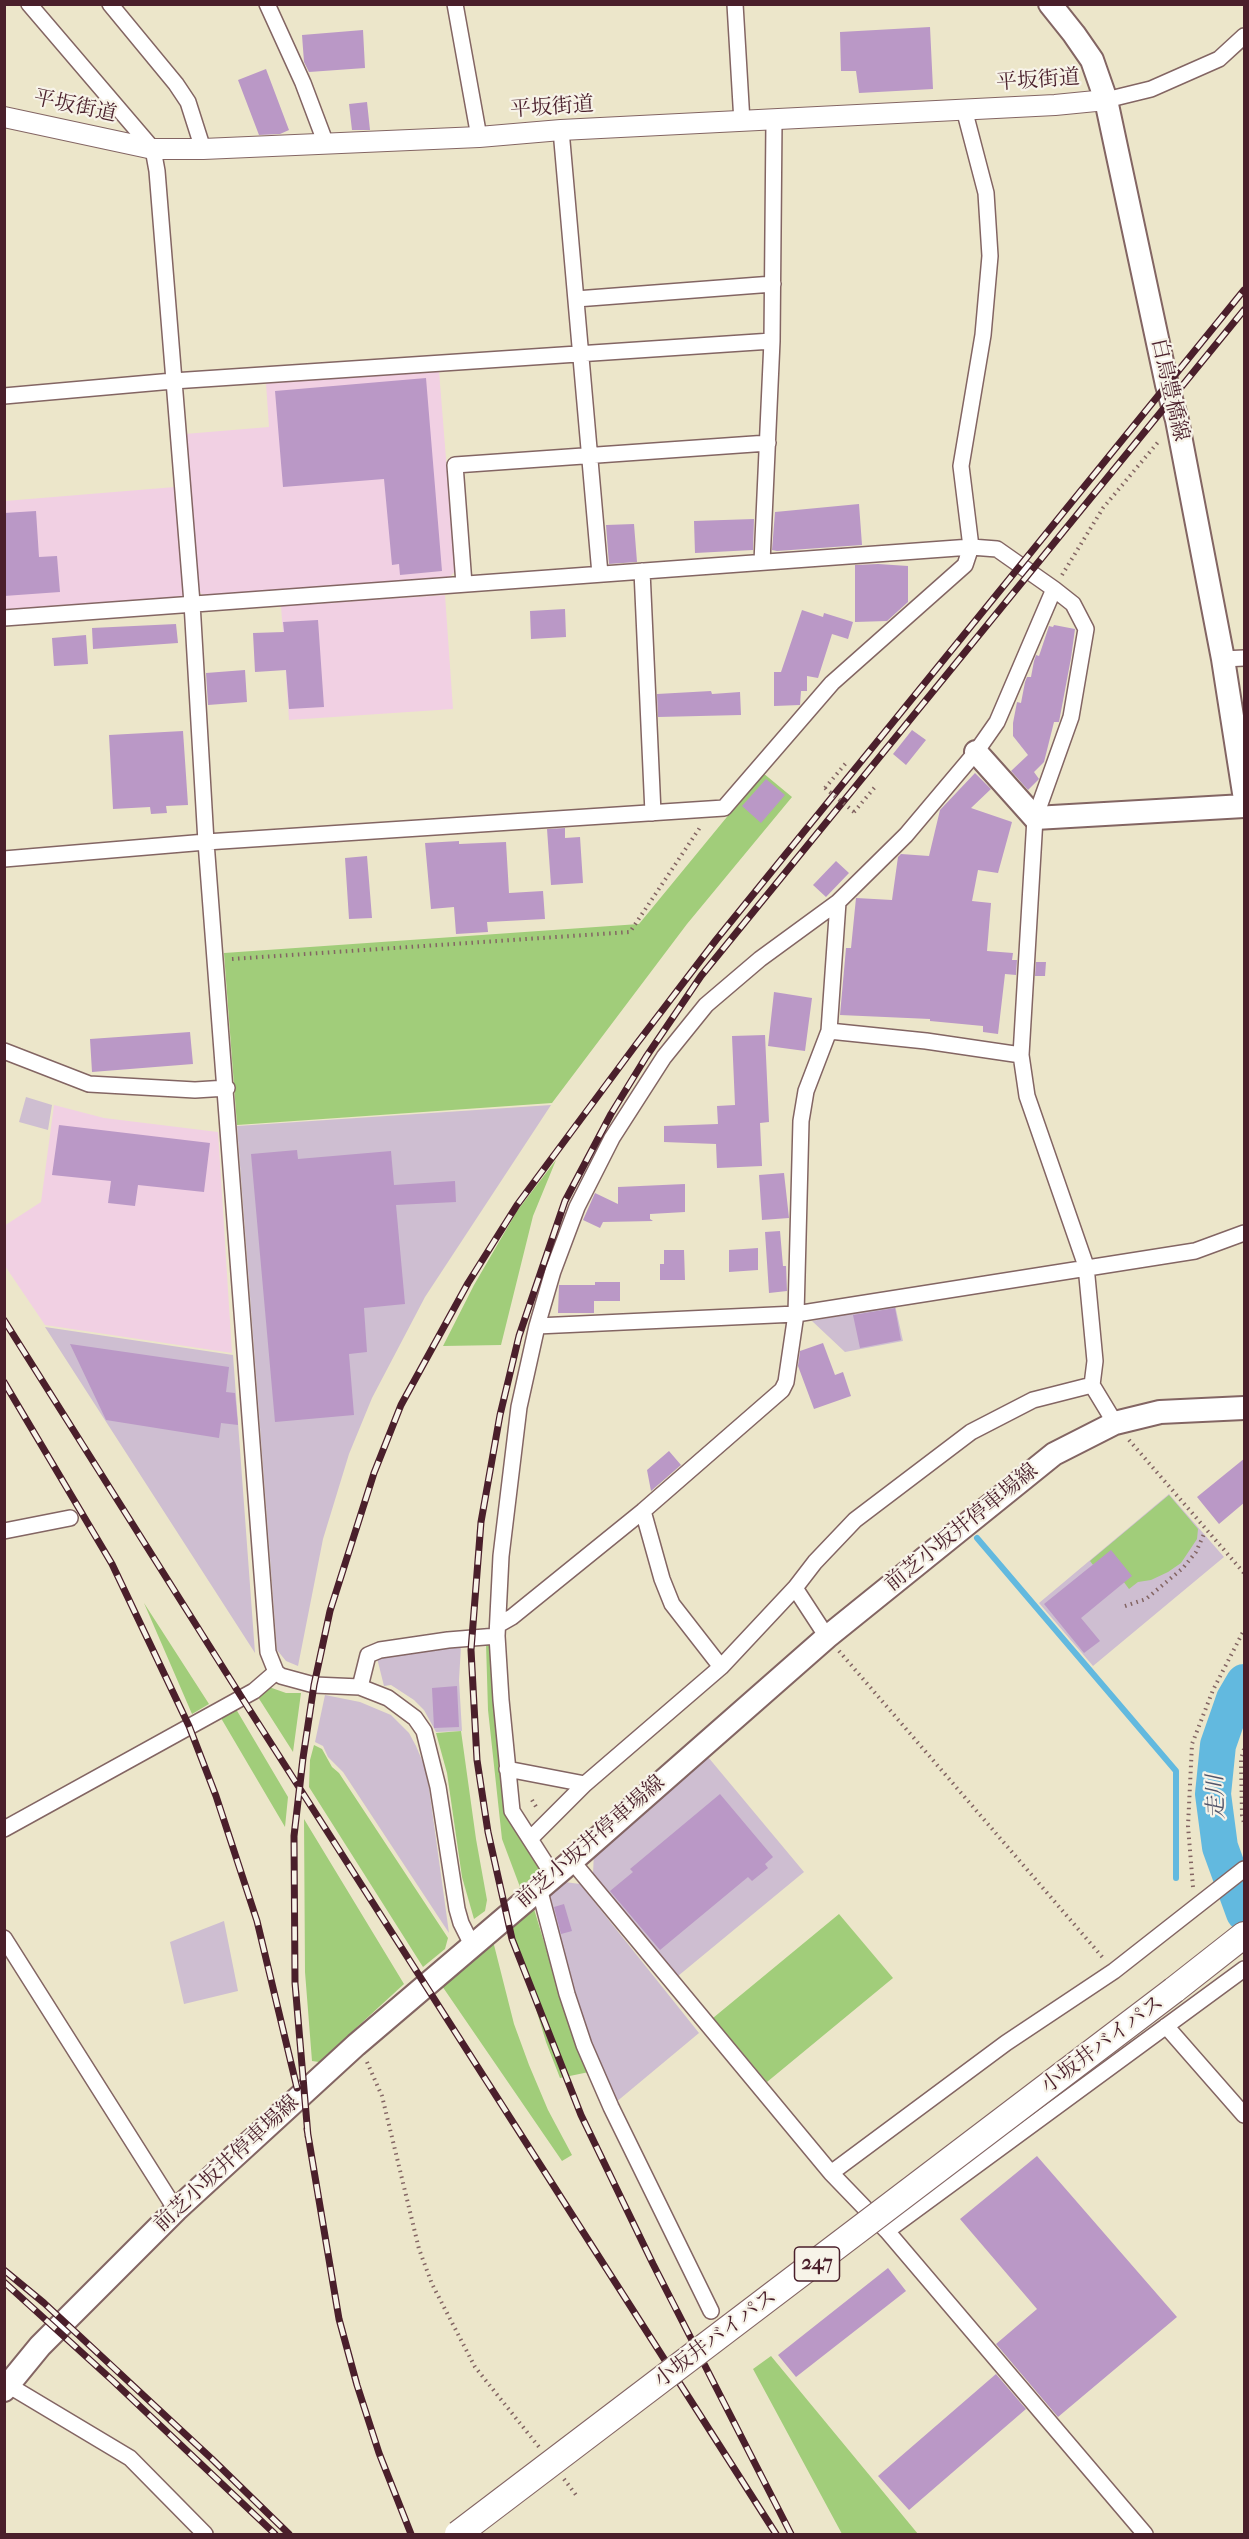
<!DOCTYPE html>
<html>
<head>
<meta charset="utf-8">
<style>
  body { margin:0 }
  #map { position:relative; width:1249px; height:2539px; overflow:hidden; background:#ece6ca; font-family:"IM FELL French Canon",serif }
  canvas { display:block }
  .frame { position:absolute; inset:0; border:6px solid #4a1f2b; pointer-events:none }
</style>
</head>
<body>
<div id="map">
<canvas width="1249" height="2539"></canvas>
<div class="frame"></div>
</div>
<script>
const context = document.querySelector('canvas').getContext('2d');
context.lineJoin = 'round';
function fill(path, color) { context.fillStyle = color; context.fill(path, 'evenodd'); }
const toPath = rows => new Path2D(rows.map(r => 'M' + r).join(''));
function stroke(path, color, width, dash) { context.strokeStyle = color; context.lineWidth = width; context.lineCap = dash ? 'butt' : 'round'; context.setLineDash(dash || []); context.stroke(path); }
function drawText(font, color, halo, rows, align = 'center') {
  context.font = font + ' "IM FELL French Canon","Noto Serif JP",serif'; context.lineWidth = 4.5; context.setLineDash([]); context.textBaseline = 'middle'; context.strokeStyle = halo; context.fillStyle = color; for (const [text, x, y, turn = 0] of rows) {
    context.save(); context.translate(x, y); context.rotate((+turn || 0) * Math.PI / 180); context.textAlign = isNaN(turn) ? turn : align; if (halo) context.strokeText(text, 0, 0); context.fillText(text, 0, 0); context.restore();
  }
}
fill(toPath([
  [439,371,455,571,449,578,204,596,197,590,185,434,269,427,266,383],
  [175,487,184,596,5,611,5,501],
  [445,595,453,709,289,720,281,606],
  [54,1105,104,1118,218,1132,232,1353,45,1325,5,1266,4,1226,41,1202]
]), '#f1d0e3');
fill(toPath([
  [26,1097,52,1105,48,1130,19,1122],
  [551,1105,425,1297,372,1398,349,1454,323,1539,298,1666,286,1661,277,1650,237,1126],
  [895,1305,903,1341,845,1352,812,1321],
  [45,1327,233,1355,255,1653],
  [1169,1494,1224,1557,1093,1666,1039,1603],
  [461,1646,459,1680,462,1731,436,1732,424,1710,414,1700,391,1685,384,1686,377,1658,406,1652],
  [325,1695,360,1702,391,1715,409,1733,416,1746,424,1765,429,1788,449,1933,343,1772,328,1757,323,1746,315,1742],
  [708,1757,804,1872,678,1976,593,1874,594,1851],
  [557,1881,580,1884,699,2033,615,2103,587,2039,544,1902],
  [224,1921,238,1991,184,2004,170,1942]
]), '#cebed1');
fill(toPath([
  [763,773,792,797,687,924,552,1103,237,1125,224,953,639,924],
  [556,1160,533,1216,501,1345,443,1346,474,1285,517,1211],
  [1169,1495,1198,1529,1197,1539,1181,1563,1168,1572,1151,1580,1138,1582,1129,1589,1112,1566,1100,1574,1090,1561],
  [144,1603,209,1704,192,1714],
  [494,1641,509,1815,541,1871,520,1887,502,1839,488,1710,486,1643],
  [269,1687,286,1693,301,1693,293,1752,256,1694],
  [233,1704,288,1797,285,1827,218,1713],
  [461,1731,476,1839,487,1900,485,1911,474,1919,462,1877,447,1773,436,1733],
  [314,1745,322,1749,332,1767,339,1773,448,1938,445,1949,423,1967,309,1787,310,1760],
  [304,1819,404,1984,319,2062,312,2061,305,1972],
  [534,1909,561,1998,589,2072,560,2078,546,2042,512,1929],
  [839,1914,893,1978,767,2082,713,2018],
  [493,1941,514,2024,529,2065,548,2110,572,2155,562,2161,440,1983],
  [771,2356,918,2534,842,2534,753,2369]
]), '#a1cd7a');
stroke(toPath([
  [977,1538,1176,1771,1176,1878]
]), '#62b9df', 6);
stroke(toPath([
  [1244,1682,1234,1699,1218,1745,1213,1794,1220,1847,1244,1913]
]), '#62b9df', 36);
fill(toPath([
  [930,27,933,89,859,93,856,71,841,71,840,32],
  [363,30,365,68,309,72,304,62,302,35],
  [266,69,289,130,280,134,259,135,238,80],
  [367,102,370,130,352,130,349,104],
  [426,378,442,571,400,575,399,564,392,565,384,479,283,487,275,391],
  [859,504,862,545,777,551,772,550,775,512],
  [36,511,39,557,57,556,60,592,4,596,4,513],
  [754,519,753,550,695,553,694,521],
  [634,524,637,562,609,564,606,525],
  [878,564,908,566,908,602,887,621,855,622,855,565],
  [565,609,566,637,531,639,530,611],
  [802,610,823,617,824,613,853,622,848,639,832,634,818,678,807,676,807,691,801,691,800,705,774,706,774,672,781,672],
  [318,620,324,707,289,709,286,670,255,672,253,633,284,632,283,622],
  [176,624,178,643,93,649,92,628],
  [1054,625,1075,629,1071,658,1059,722,1054,722,1044,762,1034,772,1039,779,1028,790,1011,771,1028,755,1013,736,1013,723,1017,702,1021,703,1025,682,1027,677,1031,677,1034,661,1036,655,1039,656,1049,626,1053,627],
  [86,635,88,664,54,666,52,638],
  [245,670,247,702,208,705,206,673],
  [711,691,712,694,740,692,741,715,658,717,657,694],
  [912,730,926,740,906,765,893,754],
  [183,731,188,805,166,806,167,813,151,814,150,807,113,809,109,735],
  [975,773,991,789,971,808,1012,822,998,873,978,870,972,901,991,903,987,951,1013,953,1012,960,1017,960,1016,975,1005,974,998,1034,983,1032,983,1026,930,1021,930,1019,840,1015,846,948,851,948,856,898,892,900,898,857,901,854,929,856,940,810],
  [766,779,785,795,761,823,742,806],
  [565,828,565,838,580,837,583,883,551,885,547,829],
  [459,841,459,844,506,842,509,893,543,891,545,919,487,922,488,932,456,934,454,907,431,909,425,843],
  [367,856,372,918,349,919,345,858],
  [836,861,849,873,826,897,813,885],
  [1036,962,1046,962,1045,976,1035,976],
  [774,992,812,998,805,1051,768,1046],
  [190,1032,193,1064,92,1072,90,1039],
  [765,1035,769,1122,760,1123,762,1166,717,1168,716,1144,664,1142,664,1126,718,1124,717,1106,735,1105,732,1036],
  [59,1125,210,1143,204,1192,138,1185,135,1206,108,1203,111,1181,52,1175],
  [297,1150,298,1159,391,1151,394,1185,455,1181,456,1202,396,1205,405,1304,364,1308,367,1352,349,1354,354,1415,275,1422,251,1154],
  [784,1173,789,1218,762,1220,759,1175],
  [685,1184,685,1212,650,1214,650,1219,653,1221,603,1222,600,1228,583,1220,595,1193,618,1204,618,1187],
  [780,1231,783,1266,786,1266,787,1291,769,1293,765,1232],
  [758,1248,758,1270,729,1272,729,1250],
  [664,1250,684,1250,685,1280,660,1280,660,1264,664,1264],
  [595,1282,620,1282,620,1301,594,1301,594,1313,558,1313,559,1285,595,1285],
  [895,1308,901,1340,860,1348,853,1315],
  [823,1343,835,1375,843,1372,851,1396,814,1409,798,1366,800,1351],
  [70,1344,229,1367,226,1392,235,1393,238,1425,221,1423,219,1438,106,1420],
  [669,1451,681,1465,651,1491,647,1470],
  [1245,1458,1245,1502,1219,1524,1197,1497],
  [1111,1550,1132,1576,1081,1618,1100,1641,1084,1653,1044,1604],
  [457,1686,459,1727,434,1728,432,1688],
  [720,1794,773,1857,765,1864,768,1868,752,1881,748,1877,660,1950,610,1891,633,1872,630,1869],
  [564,1904,572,1931,561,1934,554,1907],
  [1037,2156,1177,2317,1058,2417,996,2344,1037,2309,960,2219],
  [888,2268,906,2291,796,2377,778,2355],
  [996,2374,1026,2409,909,2510,878,2476]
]), '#ba98c6');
const minor = toPath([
  [29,4,153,149,157,171,192,603,206,842,268,1652,276,1672,281,1676,314,1685,360,1687,388,1698,415,1718,424,1731,438,1787,457,1909,461,1923,472,1945],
  [110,4,176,84,188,102,203,149],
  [267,4,303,83,326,144],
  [455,4,479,137],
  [735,4,742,122],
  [1106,100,1151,89,1219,59,1244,36],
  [964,109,986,193,990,256,983,335,961,466,971,547,997,549,1054,589,1073,604,1086,629,1071,717,1035,818,1021,1055,1027,1096,1086,1266,1095,1361,1092,1385,1115,1423],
  [561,130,600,574],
  [576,299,773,284],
  [4,396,173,381,772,341],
  [762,562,772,341,774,121],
  [642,571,653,813],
  [464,584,455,465,768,443],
  [4,618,971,547,965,565,832,683,724,808,206,842,4,859],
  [1223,659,1244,658],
  [829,1031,926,1041,1021,1055],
  [4,1051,89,1084,195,1090,227,1088],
  [537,1326,796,1314,801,1121,806,1091,829,1031,838,902,906,835,976,752,997,722,1054,589],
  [643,1511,662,1579,672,1604,721,1667],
  [4,1531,70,1518],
  [498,1625,512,1617,643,1511,782,1390,786,1382,796,1314,1195,1251,1244,1233],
  [827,1637,795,1588,815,1562,855,1520,971,1432,1033,1400,1092,1385],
  [360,1687,368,1655,380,1650,448,1640,497,1636],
  [507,1769,585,1784],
  [4,1829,254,1691,276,1672],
  [531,1838,585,1784,721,1667,795,1588],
  [572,1861,831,2173,887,2231,1145,2534],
  [553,1875,512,1811,501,1700,497,1636,501,1556,519,1407,537,1326,553,1271,577,1207,612,1138,664,1057,706,1005,760,959,838,902],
  [539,1888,567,1994,584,2045,611,2107,711,2311],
  [4,1938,176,2210],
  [1166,2026,1244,2115],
  [831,2173,1006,2043,1114,1971,1244,1869],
  [887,2231,1244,1969],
  [8,2385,130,2458,205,2534]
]);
const tertiary = toPath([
  [4,117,153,149,203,149,479,137,561,130,1055,105,1106,100]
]);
const secondary = toPath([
  [1050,4,1074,34,1092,60,1106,100,1167,385,1177,420,1223,659,1244,793],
  [976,752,1035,818,1244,806],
  [4,2390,40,2346,176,2210,356,2045,572,1861,827,1637,1054,1454,1115,1423,1160,1412,1244,1408]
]);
const trunk = toPath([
  [1174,1990,1244,1935]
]);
stroke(minor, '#836563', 18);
stroke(tertiary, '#836563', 22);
stroke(secondary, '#836563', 26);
stroke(trunk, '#836563', 28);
stroke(toPath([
  [1062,575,1103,508,1159,441],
  [825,788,846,763],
  [854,812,875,787],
  [232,959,630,932,701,826],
  [1129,1440,1244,1573],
  [1125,1606,1146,1599,1183,1568,1196,1552,1204,1534],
  [839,1651,1104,1959],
  [1244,1749,1241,1759,1242,1815,1244,1823],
  [532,1800,538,1810],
  [1193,1887,1188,1826,1192,1744,1213,1690,1244,1630],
  [367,2062,382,2096,419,2249,432,2284,475,2367,539,2447],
  [564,2479,576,2495]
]), '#836563', 4, [1.5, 4.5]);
stroke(minor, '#fff', 15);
stroke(tertiary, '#fff', 20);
stroke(secondary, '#fff', 22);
stroke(trunk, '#fff', 26);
const rail = toPath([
  [4,1320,249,1709,776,2534],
  [4,1382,112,1564,189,1726,216,1796,257,1921,297,2088],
  [307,2129,339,2319,357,2385,379,2453,411,2534],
  [308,2136,295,1983,294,1836,303,1758,314,1685,330,1611,374,1473,401,1405,468,1283,517,1205,638,1042,716,940,1244,290],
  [4,2270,44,2303,212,2459,289,2534],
  [4,2282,112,2380,275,2534],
  [791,2534,653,2264,581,2115,512,1939,488,1832,477,1760,471,1650,481,1522,500,1415,519,1336,565,1201,611,1114,646,1057,701,976,1244,310]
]);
stroke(rail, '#4a1f2b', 7);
stroke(rail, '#f7f3e8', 4.5, [14]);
const trunkBridge = toPath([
  [458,2534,1174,1990]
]);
stroke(trunkBridge, '#836563', 28, []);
stroke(toPath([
  [825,788,854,812]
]), '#836563', 4, [1.5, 4.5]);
stroke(trunkBridge, '#fff', 26);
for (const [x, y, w] of [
  [817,2264,45]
]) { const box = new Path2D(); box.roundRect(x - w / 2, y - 17, w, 34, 4.5); context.fillStyle = '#f7f3e8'; context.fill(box); stroke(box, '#4a1f2b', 1.5); }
drawText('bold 20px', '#4a1f2b', null, [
  ["247",817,2264]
]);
drawText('21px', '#4a1f2b', '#f7f3e8', [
  ["平坂街道",1038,81,-4],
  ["平坂街道",75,107,12],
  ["平坂街道",552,108,-4],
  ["白鳥豊橋線",1169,390,77],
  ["前芝小坂井停車場線",962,1528,-39],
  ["前芝小坂井停車場線",591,1842,-41],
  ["小坂井バイパス",1103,2045,-37],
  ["前芝小坂井停車場線",227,2164,-43],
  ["小坂井バイパス",716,2339,-37]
]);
drawText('italic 22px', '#52556a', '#f7f3e8', [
  ["走川",1217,1797,-92]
]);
</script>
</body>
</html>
